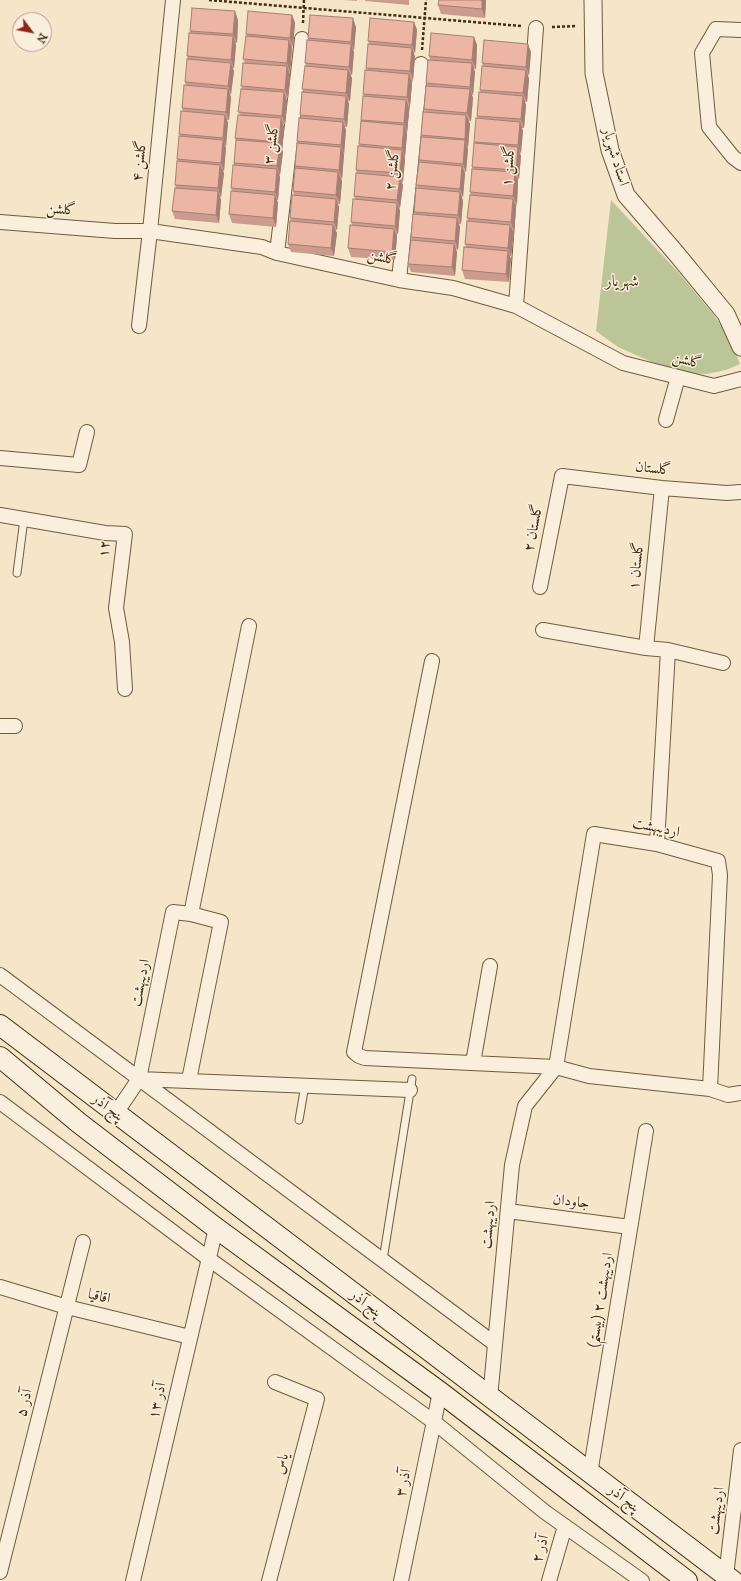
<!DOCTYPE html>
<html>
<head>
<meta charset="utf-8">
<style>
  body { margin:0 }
  #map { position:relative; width:741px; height:1581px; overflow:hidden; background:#f6e6c9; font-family:"IM FELL Great Primer",serif }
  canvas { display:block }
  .north { position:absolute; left:12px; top:12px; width:40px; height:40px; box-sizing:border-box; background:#f9efdc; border:1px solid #afa18b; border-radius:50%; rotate:122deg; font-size:11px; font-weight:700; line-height:16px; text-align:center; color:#402d12 }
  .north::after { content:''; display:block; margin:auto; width:14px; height:18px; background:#8f2418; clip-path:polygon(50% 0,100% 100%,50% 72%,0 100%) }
</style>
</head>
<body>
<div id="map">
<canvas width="741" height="1581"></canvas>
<div class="north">N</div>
</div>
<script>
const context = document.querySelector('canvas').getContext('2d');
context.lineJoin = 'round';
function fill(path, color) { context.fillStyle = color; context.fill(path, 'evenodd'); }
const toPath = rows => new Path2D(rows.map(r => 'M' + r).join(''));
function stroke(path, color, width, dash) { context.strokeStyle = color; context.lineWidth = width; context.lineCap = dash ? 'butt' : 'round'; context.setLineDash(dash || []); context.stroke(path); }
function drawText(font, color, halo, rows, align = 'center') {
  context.font = font + ' "IM FELL Great Primer",Amiri,serif'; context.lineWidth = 3; context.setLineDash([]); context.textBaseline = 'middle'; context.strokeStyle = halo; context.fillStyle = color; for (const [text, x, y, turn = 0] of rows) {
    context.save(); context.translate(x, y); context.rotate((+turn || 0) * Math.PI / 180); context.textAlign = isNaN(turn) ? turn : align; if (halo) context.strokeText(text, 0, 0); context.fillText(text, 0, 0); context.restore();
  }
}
fill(toPath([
  [611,200,678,272,713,314,730,339,740,364,726,370,707,374,685,373,652,362,618,347,596,331]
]), '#bbc598');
const service = toPath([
  [17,573,24,519],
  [299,1120,305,1085],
  [383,1260,412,1079]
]);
const minor = toPath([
  [741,30,716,29,702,53,709,127,733,157,741,163],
  [0,222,115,231,150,231,262,247,277,253,399,280,453,288,516,306,623,363,714,386,741,379],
  [277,253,302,39],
  [399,280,421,64],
  [516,306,536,28],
  [139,326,150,231,173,0],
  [666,420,678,377],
  [0,458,79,465,87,432],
  [0,515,105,533,125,534,116,608,122,642,125,689],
  [540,587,562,476,662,488,727,493,741,492],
  [543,630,646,648,668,650,723,663],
  [646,648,662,488],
  [432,661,354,1052,359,1056,365,1058,556,1067,594,834,657,844,718,861,720,875,710,1089],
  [0,726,15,726],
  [657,844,668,650],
  [191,914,249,626],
  [0,975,495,1344],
  [473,1063,490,966],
  [139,1079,173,912,191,914,221,922,189,1080],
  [0,1102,209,1259,434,1422,545,1512,642,1581],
  [116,1113,139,1079,410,1090],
  [508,1211,630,1227],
  [0,1287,67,1307,190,1337],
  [490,1398,512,1165,525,1106,556,1067,589,1076,710,1089,728,1095,741,1093],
  [590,1474,646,1131],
  [0,1572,83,1242],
  [726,1576,741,1450],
  [133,1581,216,1228],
  [269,1581,317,1399,275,1382],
  [401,1581,440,1392],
  [549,1581,565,1526]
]);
const tertiary = toPath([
  [593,0,594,73,610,150,626,195,675,252,726,314,741,347]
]);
const secondary = toPath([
  [0,1025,733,1581],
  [0,1057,79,1123,216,1228,440,1392,687,1581]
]);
stroke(service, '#6e5b40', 9);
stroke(minor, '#6e5b40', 16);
stroke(tertiary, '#6e5b40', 19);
stroke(secondary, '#402d12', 22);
stroke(toPath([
  [209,0,521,26],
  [303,23,304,0],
  [552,27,577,26],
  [422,50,426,0]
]), '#402d12', 2.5, [3, 2]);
stroke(service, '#f9efdc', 7);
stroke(minor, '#f9efdc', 14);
stroke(tertiary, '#f9efdc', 17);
stroke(secondary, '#f9efdc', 20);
fill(toPath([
  [343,0,357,0,357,1],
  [365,0,409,0,409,5,365,1],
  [439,0,486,0,485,18,441,14,438,5],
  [292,15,295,23,293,46,292,46,292,48,290,72,289,71,290,75,288,98,286,98,287,101,285,124,283,124,284,127,282,150,283,152,280,175,279,175,280,177,278,200,277,200,278,203,276,227,232,223,229,214,232,191,231,188,234,165,234,163,236,140,235,138,240,115,238,112,242,89,241,86,245,63,243,59,247,36,246,34],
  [238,20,237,43,235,43,236,45,234,68,232,68,234,71,231,94,230,94,231,97,229,120,227,120,228,123,225,147,226,148,224,171,223,171,224,173,221,197,220,197,221,200,219,223,175,219,172,211,176,188,175,185,178,161,177,159,180,136,179,134,183,111,182,108,186,85,185,82,188,59,187,56,190,33,190,31],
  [414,22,417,30,415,53,414,53,415,57,413,80,411,80,412,83,410,106,408,106,409,108,407,132,407,134,405,157,404,156,405,159,403,182,401,182,403,185,400,208,399,208,400,211,398,234,396,234,397,237,395,260,351,257,348,248,352,225,351,222,355,199,354,196,357,173,356,170,359,147,359,144,361,121,361,120,364,96,363,94,367,71,366,68,370,45,368,41],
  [356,27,354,50,353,50,354,52,352,75,350,75,352,78,350,101,348,101,349,104,347,127,345,127,346,130,344,154,343,153,344,155,342,179,341,178,342,181,340,204,338,204,339,207,337,230,335,230,337,233,334,256,291,252,288,244,291,221,290,218,294,195,293,191,296,169,295,166,298,143,297,141,301,118,300,115,304,92,302,89,306,66,305,63,308,40,308,38],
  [474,37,477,45,476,69,474,69,475,72,473,95,472,95,473,98,471,121,469,121,470,124,468,147,467,147,468,149,466,172,465,172,465,174,463,197,462,197,463,201,461,224,459,224,460,227,458,250,456,249,457,252,455,276,411,272,408,264,413,241,411,237,415,214,414,212,418,188,416,185,420,162,419,160,422,137,421,135,425,112,424,109,427,86,426,83,430,60,429,56],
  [531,52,529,75,528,75,529,79,527,102,525,102,526,105,524,128,522,128,523,131,520,154,521,156,519,179,518,179,518,181,517,204,515,204,516,207,514,231,512,230,514,233,511,256,510,256,511,259,509,282,465,279,462,270,466,247,465,244,468,221,467,218,471,195,470,192,473,169,472,167,475,144,474,142,478,119,477,116,481,93,480,90,483,66,482,63]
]), '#cb9c8d');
fill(toPath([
  [482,0,486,0,485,18,482,9],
  [235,11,238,20,237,43,233,34],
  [292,15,295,23,293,46,290,38],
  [353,18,356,27,354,50,351,42],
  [414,22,417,30,415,53,412,45],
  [233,36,236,45,234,68,231,60],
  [474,37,477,45,476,69,472,60],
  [289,40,292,48,290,72,287,63],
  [351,44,354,52,352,75,349,67],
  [528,44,531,52,529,75,526,67],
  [412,48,415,57,413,80,410,71],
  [231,63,234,71,231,94,228,86],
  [472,63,475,72,473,95,470,87],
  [287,66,290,75,288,98,285,90],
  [348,70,352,78,350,101,346,93],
  [526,70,529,79,527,102,523,93],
  [409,74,412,83,410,106,407,97],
  [228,89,231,97,229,120,226,112],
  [470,89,473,98,471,121,467,113],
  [284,92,287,101,285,124,282,116],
  [346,96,349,104,347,127,344,119],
  [523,96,526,105,524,128,521,119],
  [406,100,409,108,407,132,404,123],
  [225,115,228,123,226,147,223,138],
  [466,115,470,124,468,147,465,139],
  [281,118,284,127,282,150,279,142],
  [343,122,346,130,344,154,341,145],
  [520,122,523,131,521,154,518,145],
  [404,125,407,134,405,157,402,148],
  [223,140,226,148,224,171,221,163],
  [465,140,468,149,466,172,463,164],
  [280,143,283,152,280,175,277,166],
  [341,147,344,155,342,179,339,170],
  [518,147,521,156,519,179,516,170],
  [402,150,405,159,403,182,400,173],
  [220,165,224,173,221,197,218,188],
  [462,166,465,174,463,197,460,189],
  [277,169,280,177,278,200,275,192],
  [338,172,342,181,340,204,336,195],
  [515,172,518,181,517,204,513,196],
  [400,177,403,185,400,208,397,200],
  [218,191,221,200,219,223,216,215],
  [460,192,463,201,461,224,458,215],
  [275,195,278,203,276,227,273,218],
  [336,199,339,207,337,230,334,222],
  [513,199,516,207,514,231,511,222],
  [397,203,400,211,398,234,395,226],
  [457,218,460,227,458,250,455,241],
  [333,225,337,233,334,256,331,248],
  [510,225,514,233,511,256,508,248],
  [394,229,397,237,395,260,392,252],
  [454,244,457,252,455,276,452,267],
  [508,251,511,259,509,282,506,274]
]), '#a57f73');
const building = toPath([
  [439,0,482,0,482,9,438,5,439,0],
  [192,8,235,11,233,34,190,31,192,8],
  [248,11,292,15,290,38,246,34,248,11],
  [310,15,353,18,351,42,308,38,310,15],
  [370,18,414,22,412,45,368,41,370,18],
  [189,33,233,36,231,60,187,56,189,33],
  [431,33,474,37,472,60,429,56,431,33],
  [246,36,289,40,287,63,243,59,246,36],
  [307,40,351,44,349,67,305,63,307,40],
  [484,40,528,44,526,67,482,63,484,40],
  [368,44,412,48,410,71,366,68,368,44],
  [187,59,231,63,228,86,185,82,187,59],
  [428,60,472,63,470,87,426,83,428,60],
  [243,63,287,66,285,90,241,86,243,63],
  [305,66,348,70,346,93,302,89,305,66],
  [482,66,526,70,523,93,480,90,482,66],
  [365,70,409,74,407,97,363,94,365,70],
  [184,85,228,89,226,112,182,108,184,85],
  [426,86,470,89,467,113,424,109,426,86],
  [241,89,284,92,282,116,238,112,241,89],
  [302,92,346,96,344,119,300,115,302,92],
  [479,92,523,96,521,119,477,116,479,92],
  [363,96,406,100,404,123,361,120,363,96],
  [181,111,225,115,223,138,179,134,181,111],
  [423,112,466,115,465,139,421,135,423,112],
  [238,115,281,118,279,142,235,138,238,115],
  [299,118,343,122,341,145,297,141,299,118],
  [476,118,520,122,518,145,474,142,476,118],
  [361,121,404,125,402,148,359,144,361,121],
  [179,136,223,140,221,163,177,159,179,136],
  [421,137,465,140,463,164,419,160,421,137],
  [236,140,280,143,277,166,234,163,236,140],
  [297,143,341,147,339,170,295,166,297,143],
  [474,143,518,147,516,170,472,167,474,143],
  [358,146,402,150,400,173,356,170,358,146],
  [177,161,220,165,218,188,175,185,177,161],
  [419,162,462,166,460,189,416,185,419,162],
  [233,165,277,169,275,192,231,188,233,165],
  [295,168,338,172,336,195,293,191,295,168],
  [472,169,515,172,513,196,470,192,472,169],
  [356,173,400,177,397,200,354,196,356,173],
  [175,188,218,191,216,215,172,211,175,188],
  [416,188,460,192,458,215,414,212,416,188],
  [231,191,275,195,273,218,229,214,231,191],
  [292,195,336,199,334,222,290,218,292,195],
  [470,195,513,199,511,222,467,218,470,195],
  [353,199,397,203,395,226,351,222,353,199],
  [413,214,457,218,455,241,411,237,413,214],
  [290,221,333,225,331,248,288,244,290,221],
  [467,221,510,225,508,248,465,244,467,221],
  [350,225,394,229,392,252,348,248,350,225],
  [411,240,454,244,452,267,408,264,411,240],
  [464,247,508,251,506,274,462,270,464,247]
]);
fill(building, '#ecb5a4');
stroke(building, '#a57f73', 1);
drawText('15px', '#402d12', '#f9efdc', [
  ["گلشن ۳",272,144,-83],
  ["استاد شهریار",615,157,73],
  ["گلشن ۴",140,161,-84],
  ["گلشن ۱",509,166,-86],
  ["گلشن ۲",393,170,-84],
  ["گلشن",61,210,4],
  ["گلشن",382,258,12],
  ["گلشن",687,361,14],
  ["گلستان",653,469,6],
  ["گلستان ۲",534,528,-79],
  ["۱۲",105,549,-86],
  ["گلستان ۱",637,566,-84],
  ["اردیبهشت",656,828,12],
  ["اردیبهشت",141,983,-79],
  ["پنج آذر",108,1108,37],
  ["جاودان",571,1202,7],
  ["اردیبهشت",489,1225,-85],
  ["اقاقیا",99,1297,14],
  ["اردیبهشت ۲ (بیستم)",601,1300,-81],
  ["پنج آذر",366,1304,37],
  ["۱۳ آذر",158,1401,-77],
  ["آذر ۵",25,1403,-76],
  ["یاس",282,1464,-75],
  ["آذر ۳",404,1483,-78],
  ["پنج آذر",624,1499,37],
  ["اردیبهشت",717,1511,-83],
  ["آذر ۲",541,1549,-74]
]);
drawText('16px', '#402d12', '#f9efdc', [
  ["شهریار",622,282]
]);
</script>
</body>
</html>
